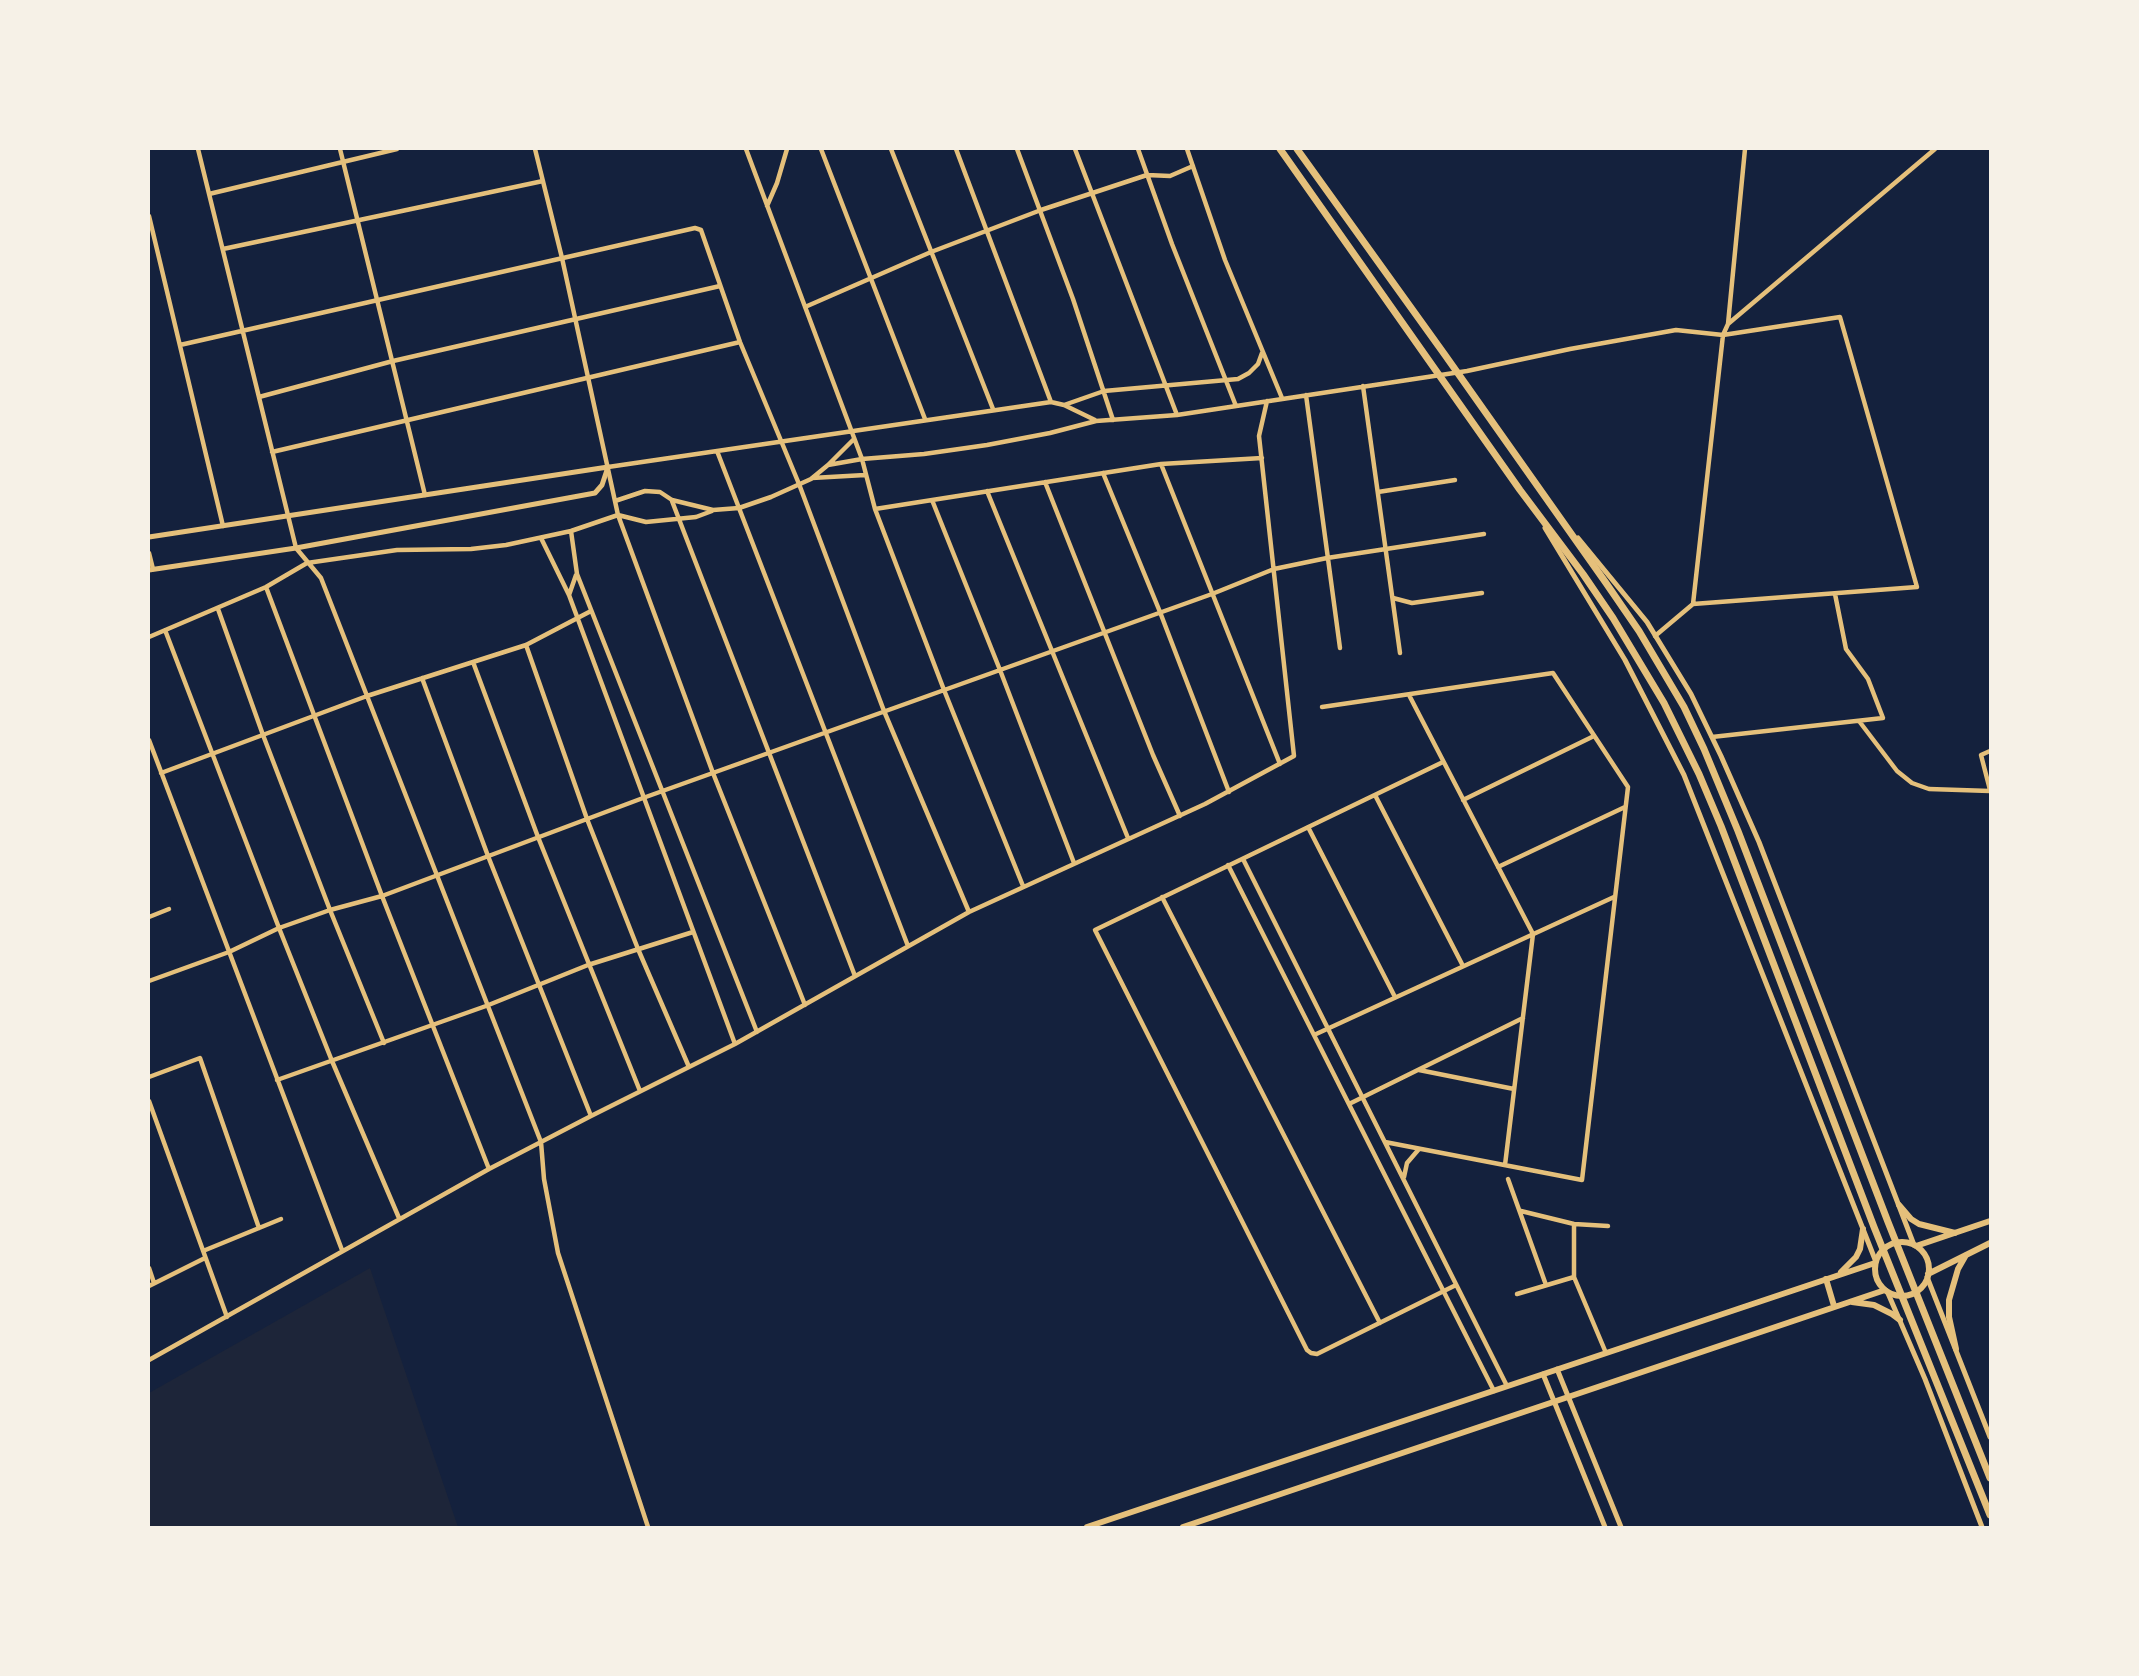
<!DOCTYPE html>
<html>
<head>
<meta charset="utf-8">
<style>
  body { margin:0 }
  #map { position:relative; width:2139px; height:1676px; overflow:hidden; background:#14213d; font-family:Commissioner,sans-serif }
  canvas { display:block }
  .frame { position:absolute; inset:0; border:150px solid #f6f1e7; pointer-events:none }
</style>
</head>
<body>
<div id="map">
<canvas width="2139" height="1676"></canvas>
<div class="frame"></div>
</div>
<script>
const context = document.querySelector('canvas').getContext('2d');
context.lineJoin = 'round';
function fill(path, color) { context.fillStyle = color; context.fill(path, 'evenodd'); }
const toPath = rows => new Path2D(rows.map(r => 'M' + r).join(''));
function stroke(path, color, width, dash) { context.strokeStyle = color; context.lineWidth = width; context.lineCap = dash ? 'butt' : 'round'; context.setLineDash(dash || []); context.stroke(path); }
fill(toPath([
  [370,1268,458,1527,149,1527,149,1393]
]), '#1d2539');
stroke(toPath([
  [198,149,296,548,321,578,541,1142,544,1179,558,1253,648,1527],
  [340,149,425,495],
  [535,149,562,258,618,515,713,773,805,1005],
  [746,149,862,459,875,509,944,690,1023,886],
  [821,149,925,419],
  [891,149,993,409],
  [956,149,1051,402],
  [1017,149,1073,299,1113,420],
  [1075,149,1177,415],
  [1138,149,1172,244,1236,406],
  [1187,149,1225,260,1282,398],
  [209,194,397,149],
  [767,206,777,183,787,149],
  [149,216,223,526],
  [223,249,543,181],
  [805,307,931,252,1041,210,1147,175,1170,176,1193,166],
  [1728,324,1745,149],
  [180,345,695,228,701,230,740,342,799,484,884,711,969,912],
  [1363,386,1400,653],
  [1306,395,1340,648],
  [259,397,393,361,720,286],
  [1064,405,1104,391,1238,379,1249,373,1258,364,1262,353],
  [717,451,908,946],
  [272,452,740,342],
  [1161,464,1280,764],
  [828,465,854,439],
  [608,467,1051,402,1064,405,1095,420],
  [1103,473,1160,612,1229,792],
  [812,478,865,475],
  [1045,482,1153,755,1180,816],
  [987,491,1128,838],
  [1378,492,1455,480],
  [932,500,1000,670,1074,863],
  [615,501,645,491,660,492,672,500,713,510,739,508,771,497,811,479,828,465,862,459,924,454,987,445,1050,433,1096,421,1177,415,1467,371,1570,349,1676,330,1723,335,1840,317,1917,587,1693,604],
  [672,501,855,976],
  [875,509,1161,464,1262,458],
  [571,531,577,574,757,1032],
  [541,538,569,595,735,1044],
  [149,553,153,569],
  [266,587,382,896,489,1169],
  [569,595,576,575],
  [1393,598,1412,603,1482,593],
  [218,609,263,735,330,910,384,1043],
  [165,630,279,928,332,1061,399,1218],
  [1655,636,1693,604,1723,335,1728,324,1935,149],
  [149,637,266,587,307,563,397,550,471,549,506,545,571,531,618,515,646,522,696,517,712,511],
  [526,645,587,819,638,949,689,1067],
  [473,662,538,837,640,1091],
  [422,678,488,856,591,1116],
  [1409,695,1533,934,1505,1165],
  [1322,707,1553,673,1628,787,1582,1180,1385,1142],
  [1859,721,1897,771,1912,783,1929,789,1990,791],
  [1712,737,1883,718,1868,679,1846,649,1835,594],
  [149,740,342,1250],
  [1990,751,1981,755,1990,790],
  [1443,762,1095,930,1307,1350,1311,1353,1317,1354,1456,1285],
  [161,773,367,696,526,645,591,611],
  [1375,795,1463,966],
  [1463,800,1594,736],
  [1308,827,1395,997],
  [1243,859,1507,1386],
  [1228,865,1494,1391],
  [1498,867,1625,807],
  [1162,897,1380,1323],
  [149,917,169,909],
  [149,981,229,952,279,928,330,910,382,896,643,798,1212,594,1274,569,1327,558,1484,534],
  [1314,1035,1614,897],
  [1419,1070,1514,1089],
  [149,1077,200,1058,259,1228],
  [277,1080,486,1006,588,965,693,932],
  [149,1101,227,1317],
  [1349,1104,1523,1018],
  [1404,1177,1407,1163,1419,1149],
  [1508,1179,1546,1285],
  [1521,1211,1574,1224,1608,1226],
  [1574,1224,1574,1277,1606,1353],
  [203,1251,281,1219],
  [149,1268,154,1283],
  [149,1286,205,1258],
  [1517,1294,1574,1277],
  [149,1360,489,1169,591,1116,735,1044,969,912,1205,804,1294,756,1259,436,1267,401]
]), '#e5c07b', 4.5);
stroke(toPath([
  [149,537,608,467,602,485,595,493,296,548,149,570],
  [1557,1369,1621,1527],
  [1543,1374,1605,1527]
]), '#e5c07b', 5);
stroke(toPath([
  [1545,528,1625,660,1684,775,1876,1262],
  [1578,538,1647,622,1691,694,1721,756,1759,842,1914,1245],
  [1927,1277,1990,1437],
  [1887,1291,1925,1379,1982,1527]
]), '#e5c07b', 5);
stroke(toPath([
  [1899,1205,1911,1219,1919,1224,1955,1233],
  '1875 1269a27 27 0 1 1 54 0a27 27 0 1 1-54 0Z',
  [1916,1246,1990,1221],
  [1841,1272,1856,1257,1860,1249,1863,1229],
  [1928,1274,1990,1243],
  [1826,1279,1834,1306],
  [1852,1302,1874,1305,1892,1314,1900,1320],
  [1956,1349,1949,1317,1949,1300,1958,1269,1966,1255],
  [1087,1527,1875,1263],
  [1183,1527,1885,1290]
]), '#e5c07b', 6);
stroke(toPath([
  [1280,149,1520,490,1583,574,1613,618,1664,703,1699,774,1721,826,1874,1227,1990,1515],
  [1297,149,1445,355,1606,583,1639,631,1684,707,1704,749,1738,831,1888,1222,1990,1478]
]), '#e5c07b', 7);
</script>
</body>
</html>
